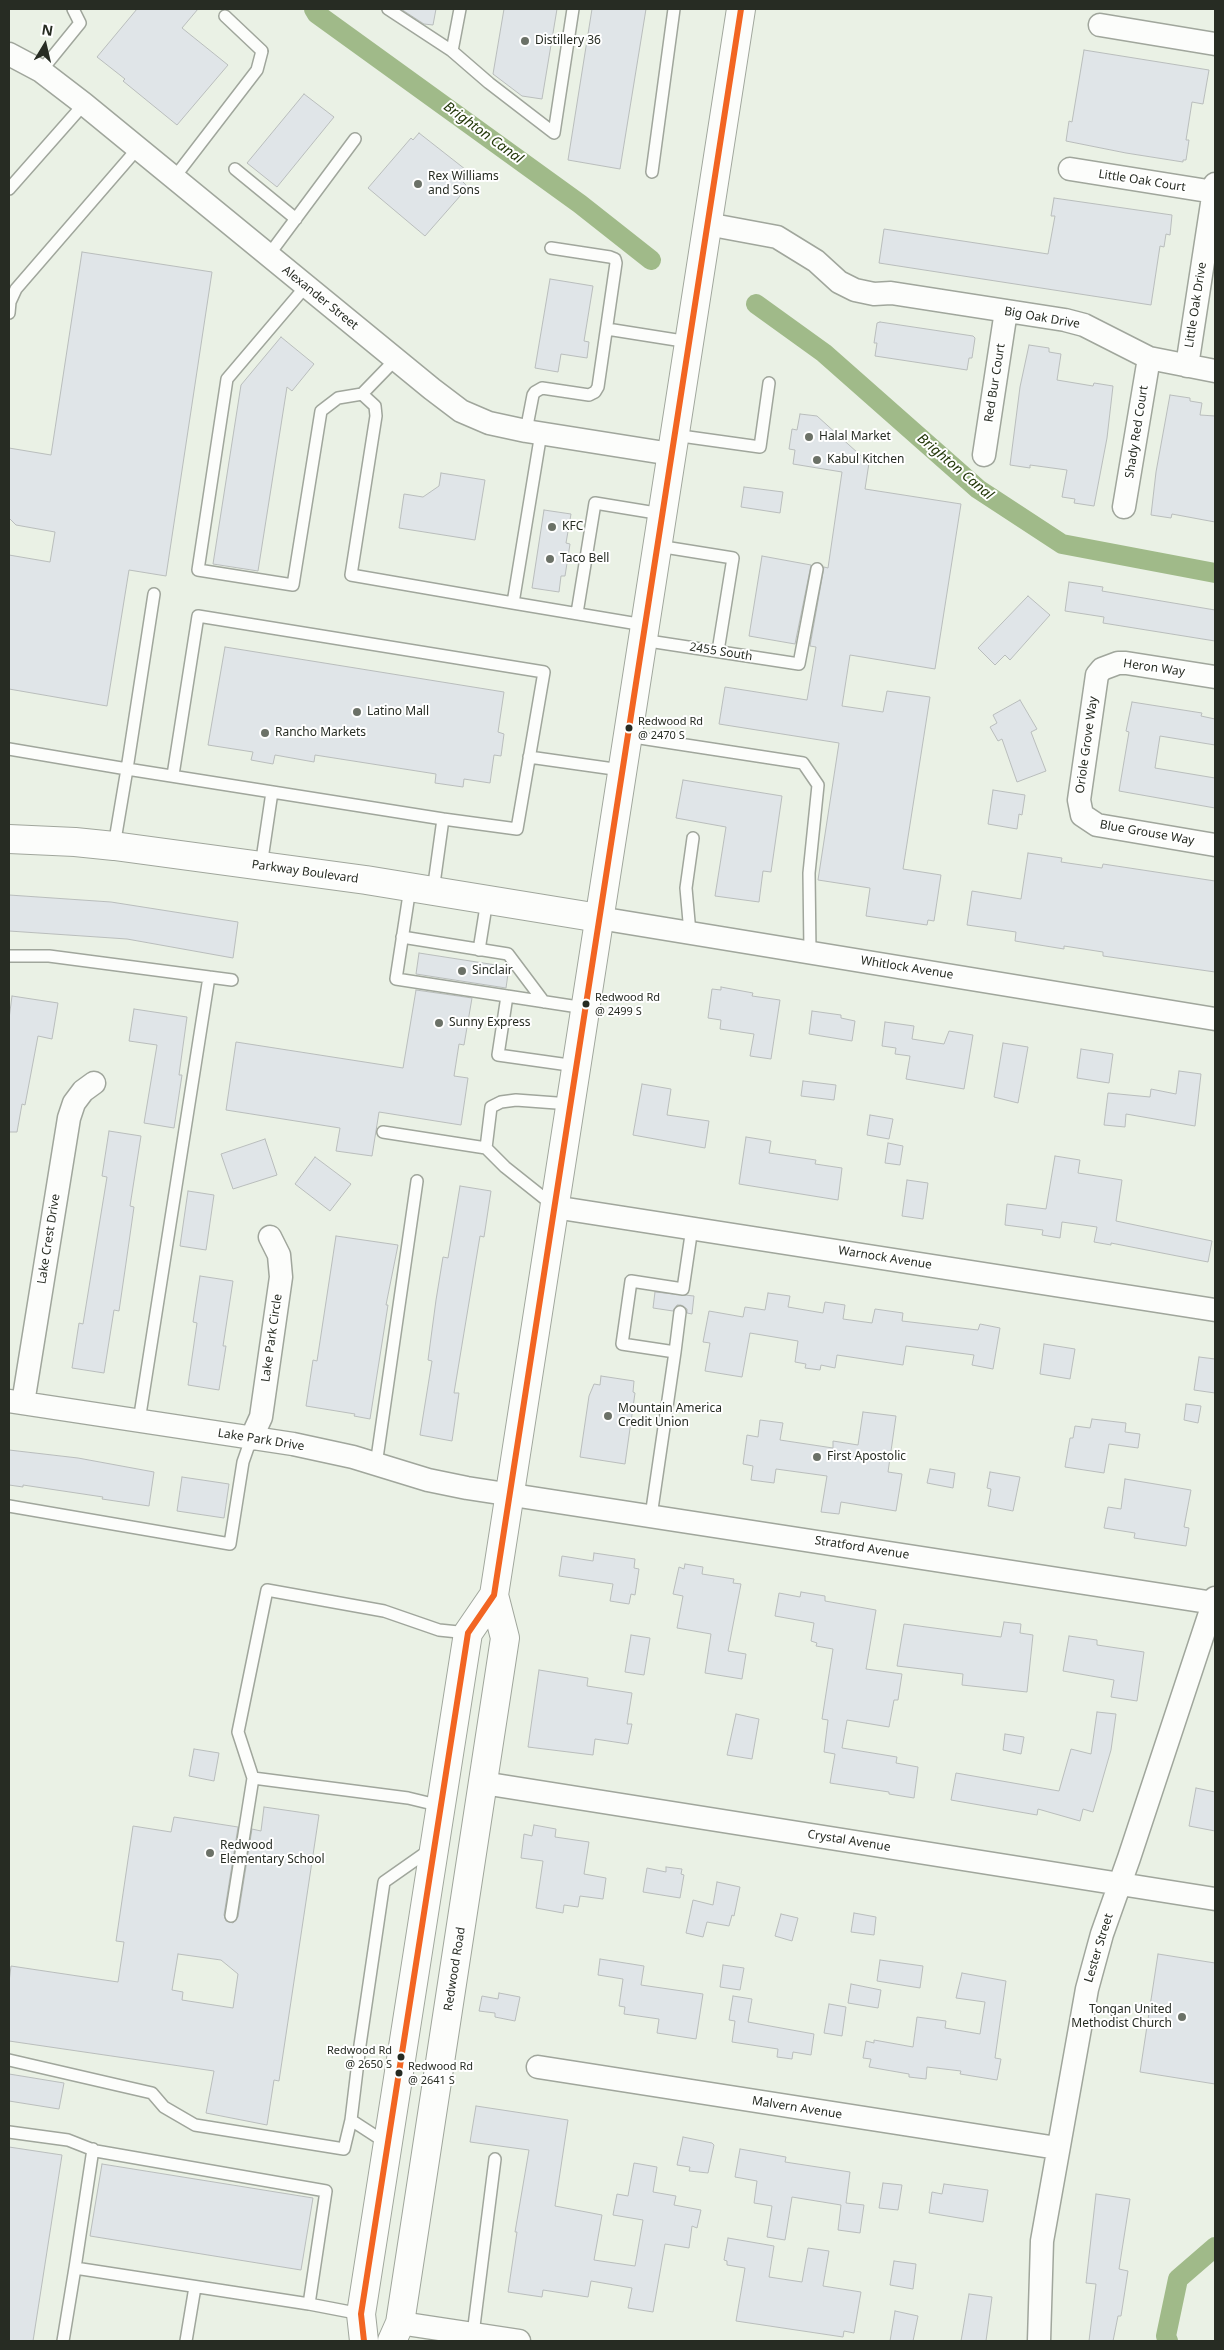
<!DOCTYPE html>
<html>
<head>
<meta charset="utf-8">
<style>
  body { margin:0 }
  #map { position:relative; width:1224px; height:2350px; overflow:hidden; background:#eaf1e5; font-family:"Noto Sans",sans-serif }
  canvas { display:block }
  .frame { position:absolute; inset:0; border:10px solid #272c23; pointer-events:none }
  .north { position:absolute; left:20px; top:20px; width:50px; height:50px; -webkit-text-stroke:4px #fff; paint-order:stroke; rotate:9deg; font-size:14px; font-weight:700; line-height:20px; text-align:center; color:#272c23 }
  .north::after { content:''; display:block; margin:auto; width:18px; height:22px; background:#272c23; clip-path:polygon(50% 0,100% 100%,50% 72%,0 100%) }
</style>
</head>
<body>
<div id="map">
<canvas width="1224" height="2350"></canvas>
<div class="frame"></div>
<div class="north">N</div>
</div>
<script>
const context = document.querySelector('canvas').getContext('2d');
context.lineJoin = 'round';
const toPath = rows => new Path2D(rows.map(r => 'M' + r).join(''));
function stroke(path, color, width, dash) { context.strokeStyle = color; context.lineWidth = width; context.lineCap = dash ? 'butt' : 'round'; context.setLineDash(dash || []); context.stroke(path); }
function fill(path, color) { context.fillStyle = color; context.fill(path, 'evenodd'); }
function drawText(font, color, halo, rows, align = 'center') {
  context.font = font + ' "Noto Sans",sans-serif'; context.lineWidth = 4; context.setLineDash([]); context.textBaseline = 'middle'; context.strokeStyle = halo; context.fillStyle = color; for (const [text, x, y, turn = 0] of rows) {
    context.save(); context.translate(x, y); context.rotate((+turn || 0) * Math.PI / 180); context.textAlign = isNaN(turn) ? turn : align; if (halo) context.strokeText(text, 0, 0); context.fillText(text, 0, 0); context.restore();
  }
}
stroke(toPath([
  [314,9,317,14,580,204,651,260],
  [756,304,824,353,978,489,1062,544,1215,573],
  [1168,2341,1166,2336,1178,2279,1215,2247]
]), '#a0ba89', 20);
const building = toPath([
  [137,9,198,9,182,28,228,65,177,125,123,81,125,79,97,57,137,9],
  [401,9,436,9,433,25,424,24,401,9],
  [504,9,557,9,542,99,522,96,493,74,504,9],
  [592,9,646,9,620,169,568,160,592,9],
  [1084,50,1209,70,1203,104,1192,102,1186,140,1189,140,1186,160,1183,160,1183,162,1126,153,1066,141,1069,121,1072,122,1084,50],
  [304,94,334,117,277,187,247,163,304,94],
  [419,133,470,173,463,182,468,187,425,236,368,188,411,138,413,140,419,133],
  [1054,198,1172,215,1170,235,1166,234,1164,247,1160,246,1151,305,879,263,884,229,1048,254,1055,216,1051,216,1054,198],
  [82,252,212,272,166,576,129,570,107,706,9,689,9,555,50,562,55,532,16,525,9,518,9,448,51,455,82,252],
  [550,279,593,286,584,341,589,342,587,358,561,354,558,372,535,368,550,279],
  [880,322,973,336,975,338,972,358,969,358,967,370,875,356,877,343,874,343,877,323,880,322],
  [281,337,314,364,292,391,287,387,258,571,213,564,241,385,281,337],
  [1029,345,1049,348,1049,352,1061,354,1057,380,1093,386,1094,383,1113,386,1107,438,1094,506,1074,503,1075,499,1062,497,1067,470,1030,465,1030,468,1010,465,1020,387,1029,345],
  [1170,395,1190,398,1190,401,1202,403,1200,415,1215,416,1215,522,1172,514,1171,518,1151,515,1156,472,1170,395],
  [800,414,817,416,869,463,865,489,961,504,935,669,850,655,842,706,883,712,887,691,930,697,903,869,941,875,934,921,928,920,927,925,866,916,870,888,818,880,839,743,719,724,725,687,807,700,816,647,810,646,824,567,828,568,842,472,793,464,795,450,789,449,792,429,797,430,800,414],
  [441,473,485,480,475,540,399,528,404,494,423,497,439,486,441,473],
  [744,487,783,492,780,513,741,507,744,487],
  [544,510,571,514,566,543,570,544,565,576,561,576,559,592,532,588,544,510],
  [762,556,811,565,795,644,749,636,762,556],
  [1069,582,1103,587,1102,591,1215,610,1215,641,1103,623,1104,617,1065,611,1069,582],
  [1028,596,1050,615,1010,660,1005,655,995,665,978,648,1028,596],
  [225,647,504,692,498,732,504,734,501,756,494,755,490,783,464,779,463,787,435,783,436,774,315,755,314,762,275,755,273,764,251,760,253,752,208,745,225,647],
  [1020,700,1037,729,1031,732,1046,771,1017,782,1002,739,998,741,990,727,997,723,993,715,1020,700],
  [1132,702,1202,713,1201,716,1215,719,1215,745,1160,736,1155,768,1215,778,1215,808,1119,791,1129,732,1126,731,1132,702],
  [683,780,782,796,771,872,763,871,759,902,715,896,726,827,676,818,683,780],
  [993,790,1025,795,1022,815,1019,814,1017,829,988,824,993,790],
  [1028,853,1062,858,1061,862,1102,868,1103,864,1215,881,1215,972,1103,956,1103,952,1064,946,1064,949,1015,941,1016,932,967,925,972,891,1021,899,1028,853],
  [9,895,111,902,238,922,233,958,127,939,9,931,9,895],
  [419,953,509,967,506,988,416,974,419,953],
  [721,987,753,993,752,996,780,1000,771,1059,750,1056,754,1034,720,1029,721,1020,708,1018,712,989,721,990,721,987],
  [416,990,472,998,464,1045,459,1044,454,1076,468,1078,461,1125,379,1112,372,1156,336,1151,340,1128,226,1110,236,1042,403,1068,416,990],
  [12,996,58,1003,52,1039,38,1036,25,1105,22,1104,17,1132,9,1132,9,1019,12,996],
  [134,1009,187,1017,179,1075,182,1075,174,1128,144,1123,157,1045,129,1041,134,1009],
  [812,1011,841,1015,841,1018,855,1021,852,1041,809,1034,812,1011],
  [885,1022,914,1026,912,1039,944,1044,949,1031,973,1035,964,1089,906,1079,910,1056,895,1054,896,1048,882,1046,885,1022],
  [1003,1043,1028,1047,1018,1103,994,1097,1003,1043],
  [1081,1049,1113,1054,1109,1083,1077,1078,1081,1049],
  [1179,1071,1201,1074,1195,1126,1126,1114,1125,1127,1104,1125,1108,1093,1150,1097,1151,1089,1176,1094,1179,1071],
  [803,1081,836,1085,834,1100,801,1096,803,1081],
  [642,1084,671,1089,667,1115,709,1121,705,1148,633,1135,642,1084],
  [870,1115,893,1119,889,1139,867,1135,870,1115],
  [109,1131,141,1136,130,1206,134,1207,126,1263,119,1311,114,1310,104,1373,72,1368,79,1323,83,1324,107,1177,102,1176,109,1131],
  [746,1137,771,1141,769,1153,816,1160,815,1164,842,1168,838,1200,739,1184,746,1137],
  [265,1139,277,1175,233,1189,221,1154,265,1139],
  [888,1143,903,1146,900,1165,885,1163,888,1143],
  [1055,1156,1080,1160,1078,1173,1122,1180,1116,1221,1212,1241,1208,1262,1111,1243,1111,1245,1094,1242,1097,1227,1062,1222,1060,1238,1042,1235,1043,1230,1005,1225,1007,1204,1046,1209,1055,1156],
  [315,1157,351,1184,330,1211,295,1184,315,1157],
  [907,1180,928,1183,923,1219,902,1216,907,1180],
  [460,1186,491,1191,484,1237,480,1236,454,1393,459,1393,452,1441,420,1435,432,1361,428,1360,436,1300,443,1257,448,1258,460,1186],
  [188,1191,214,1195,206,1250,180,1246,188,1191],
  [336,1236,398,1245,386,1305,388,1305,370,1419,354,1416,355,1414,306,1406,313,1360,317,1361,336,1236],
  [200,1276,233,1281,223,1346,226,1346,219,1390,188,1385,197,1323,193,1322,200,1276],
  [655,1292,694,1296,692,1314,687,1313,687,1309,681,1305,677,1305,673,1311,653,1308,655,1292],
  [768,1293,790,1296,788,1307,823,1313,825,1302,845,1305,843,1319,872,1323,875,1309,903,1313,902,1321,978,1330,980,1324,1000,1328,993,1369,972,1365,974,1355,906,1346,903,1365,837,1355,835,1368,821,1365,820,1370,805,1368,806,1364,795,1362,798,1341,750,1333,742,1377,705,1371,710,1343,703,1342,709,1311,743,1317,745,1307,765,1310,768,1293],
  [1044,1344,1075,1349,1070,1379,1040,1374,1044,1344],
  [1199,1357,1215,1359,1215,1393,1194,1390,1199,1357],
  [601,1376,634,1381,633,1392,635,1393,625,1464,580,1457,589,1396,594,1384,600,1385,601,1376],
  [1186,1404,1201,1406,1198,1423,1184,1420,1186,1404],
  [863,1412,896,1416,888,1472,902,1474,896,1511,841,1502,839,1514,821,1512,827,1476,776,1469,774,1483,751,1480,753,1466,743,1464,747,1435,758,1437,760,1420,783,1423,780,1440,833,1448,833,1441,858,1445,863,1412],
  [1092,1419,1126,1423,1125,1432,1140,1434,1138,1448,1109,1444,1104,1473,1065,1467,1070,1438,1073,1438,1075,1426,1090,1428,1092,1419],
  [9,1450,78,1458,154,1472,149,1506,102,1499,103,1497,23,1485,23,1487,9,1485,9,1450],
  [930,1469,955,1473,953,1488,927,1483,930,1469],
  [990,1472,1020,1477,1013,1511,988,1506,991,1489,987,1488,990,1472],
  [182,1477,229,1484,224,1518,177,1511,182,1477],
  [1125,1479,1191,1490,1184,1527,1189,1528,1186,1546,1134,1538,1135,1533,1104,1528,1108,1507,1121,1509,1125,1479],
  [594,1553,635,1559,634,1568,639,1569,635,1595,631,1594,629,1604,610,1601,613,1584,559,1576,562,1556,593,1561,594,1553],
  [685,1564,703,1567,702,1574,734,1579,733,1583,741,1584,728,1651,746,1654,742,1679,705,1673,711,1634,677,1628,683,1596,673,1594,679,1567,684,1569,685,1564],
  [801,1592,825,1596,825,1601,876,1610,866,1669,902,1674,898,1700,894,1700,889,1727,847,1720,842,1748,897,1757,896,1763,918,1767,914,1798,889,1794,889,1792,830,1783,835,1754,824,1752,828,1720,822,1719,833,1649,816,1646,817,1643,811,1641,814,1623,775,1616,779,1593,800,1597,801,1592],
  [1004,1622,1021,1624,1020,1633,1033,1635,1027,1692,962,1685,963,1674,897,1666,904,1624,1001,1637,1004,1622],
  [631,1635,650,1638,644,1675,625,1672,631,1635],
  [1069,1636,1097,1640,1097,1645,1144,1652,1137,1701,1111,1697,1114,1680,1063,1671,1069,1636],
  [539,1670,588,1678,587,1686,632,1693,627,1724,632,1724,628,1744,595,1739,593,1755,528,1747,539,1670],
  [1097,1712,1116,1714,1111,1750,1093,1812,1083,1809,1080,1821,1038,1809,1037,1815,951,1800,956,1773,1059,1791,1071,1749,1091,1754,1097,1712],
  [736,1714,759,1719,752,1759,727,1755,736,1714],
  [1005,1734,1024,1737,1021,1754,1003,1750,1005,1734],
  [194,1749,219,1753,214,1781,189,1776,194,1749],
  [1196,1788,1215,1792,1215,1831,1189,1826,1196,1788],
  [264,1807,319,1815,279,2081,274,2080,267,2125,206,2113,214,2071,9,2041,9,1982,11,1966,118,1982,124,1942,116,1941,133,1826,171,1832,174,1817,238,1827,224,1915,226,1921,233,1923,238,1917,252,1829,261,1831,264,1807],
  [178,1954,221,1960,238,1974,233,2008,182,2000,183,1992,172,1990,178,1954],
  [534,1825,556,1829,555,1837,589,1842,584,1874,606,1878,603,1899,580,1896,578,1907,564,1905,563,1913,536,1908,543,1861,521,1858,524,1834,532,1836,534,1825],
  [666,1867,682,1869,681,1874,684,1875,680,1898,643,1892,647,1868,666,1872,666,1867],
  [717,1882,740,1887,734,1916,732,1915,729,1926,707,1922,703,1937,686,1933,693,1900,713,1905,717,1882],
  [854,1913,876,1917,874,1935,851,1932,854,1913],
  [781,1914,798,1918,792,1941,775,1936,781,1914],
  [1158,1954,1215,1963,1215,2084,1140,2072,1158,1954],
  [600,1959,644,1966,641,1985,703,1994,696,2039,657,2033,659,2019,624,2014,625,2007,619,2006,623,1979,598,1975,600,1959],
  [880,1960,923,1966,920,1988,877,1981,880,1960],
  [723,1965,744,1968,740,1990,720,1987,723,1965],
  [962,1973,1006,1981,995,2058,1001,2059,997,2080,960,2074,961,2071,927,2067,926,2079,909,2077,909,2074,869,2067,871,2059,863,2058,866,2041,874,2043,874,2040,913,2047,917,2017,946,2021,945,2028,980,2034,985,2002,956,1998,962,1973],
  [851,1984,881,1990,878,2008,848,2003,851,1984],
  [499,1993,520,1997,515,2021,495,2017,495,2013,479,2011,482,1996,498,1999,499,1993],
  [733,1996,752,1999,748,2022,814,2034,811,2055,793,2052,792,2059,777,2057,778,2049,732,2042,735,2021,729,2020,733,1996],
  [829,2004,846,2007,842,2036,824,2033,829,2004],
  [9,2074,64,2083,59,2109,9,2101,9,2074],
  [476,2106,568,2120,555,2206,602,2215,594,2260,635,2266,643,2220,613,2215,617,2194,628,2196,634,2163,657,2167,653,2192,676,2196,674,2205,701,2210,697,2228,692,2226,689,2248,665,2244,653,2312,628,2308,632,2288,591,2281,588,2297,543,2290,542,2297,508,2292,517,2232,515,2232,529,2150,470,2142,476,2106],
  [683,2137,712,2143,714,2145,708,2173,689,2171,690,2167,677,2165,683,2137],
  [9,2147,62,2155,33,2341,9,2341,9,2147],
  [740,2149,786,2157,785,2162,850,2172,846,2203,864,2205,860,2233,838,2230,841,2205,792,2197,785,2240,767,2237,772,2206,754,2203,757,2181,735,2177,740,2149],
  [102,2164,313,2198,301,2270,90,2236,102,2164],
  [883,2183,902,2185,898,2210,879,2208,883,2183],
  [944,2184,988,2190,983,2222,929,2213,932,2192,942,2194,944,2184],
  [1096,2194,1130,2199,1119,2269,1128,2271,1121,2316,1118,2316,1113,2341,1089,2341,1096,2284,1086,2283,1096,2194],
  [728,2238,774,2246,769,2277,802,2282,808,2248,829,2251,823,2286,861,2292,854,2333,844,2331,843,2337,736,2321,745,2268,727,2265,727,2261,724,2260,728,2238],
  [894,2261,916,2264,913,2289,890,2285,894,2261],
  [969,2294,992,2297,986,2341,961,2341,969,2294],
  [895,2311,918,2316,913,2341,890,2341,895,2311]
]);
fill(building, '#e0e5e8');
stroke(building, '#b9bdbc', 1);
const service = toPath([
  [388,9,452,51,460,9],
  [452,51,489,83,554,133,573,9],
  [41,71,80,23,73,9],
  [235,169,296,219],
  [652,172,674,9],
  [174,178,257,70,262,51,225,16],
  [9,189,84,104],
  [268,256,355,139],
  [306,286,227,379,198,570,293,585,321,411,338,398,362,394,395,360],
  [9,313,10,302,16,289,138,148],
  [607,329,689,342],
  [362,394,375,406,376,416,351,575,513,603],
  [526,431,533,395,535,392,542,388,589,395,595,392,598,387,616,263,615,259,610,257,551,248],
  [541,433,513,603,644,625],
  [674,435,760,447,769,383],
  [658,546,733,558,718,651],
  [577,613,595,503,662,514],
  [642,640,799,664,817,569],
  [627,736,803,763,818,785,809,873,810,952],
  [9,749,127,769,154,594],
  [529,757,621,770],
  [173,775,198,616,544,672,517,829,443,819],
  [114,846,127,769,443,819,433,891],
  [261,866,272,792],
  [410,888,396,979,585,1008],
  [690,933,686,888,693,838],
  [402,937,508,954,544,1002],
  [479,950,487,900],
  [9,956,49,956,232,980],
  [507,996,498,1055,576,1066],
  [383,1132,486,1148],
  [554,1206,505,1167,486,1148,491,1107,501,1102,516,1100,570,1104],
  [675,1352,680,1312],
  [139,1421,209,977],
  [376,1465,417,1181],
  [9,1506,230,1544,243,1462,251,1439],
  [651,1516,675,1352,622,1344,631,1281,683,1289,692,1228],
  [441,1806,408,1798,253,1778,238,1732,267,1590,384,1611,439,1630,468,1633],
  [231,1916,253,1778],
  [9,2060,152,2093,164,2107,195,2125,344,2149,351,2120],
  [9,2132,68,2140,96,2151,326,2191,309,2304,361,2314],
  [388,2144,351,2120,360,2045,384,1882,431,1849],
  [75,2268,93,2149],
  [473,2334,495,2159],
  [63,2341,75,2268,309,2304],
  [186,2341,195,2287]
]);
const minor = toPath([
  [1100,25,1215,44],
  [9,54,41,71,84,104,432,389,461,411,489,423,526,431,671,454],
  [1070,169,1214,192],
  [707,224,777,237,816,261,839,282,855,290,874,294,891,293,1065,320,1084,325,1149,358,1215,371],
  [1187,366,1215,184],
  [984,455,1006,311],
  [1124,507,1149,358],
  [1215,677,1126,663,1118,663,1102,669,1097,675,1079,800,1082,815,1097,825,1215,845],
  [599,918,1215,1019],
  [554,1207,1215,1310],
  [9,1401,293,1444,353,1457,428,1480,467,1488,1214,1603],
  [23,1403,69,1118,74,1103,83,1091,94,1083],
  [251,1439,261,1417,281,1277,279,1255,270,1237],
  [483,1783,1215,1899],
  [538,2067,1057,2148],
  [400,2323,519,2341],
  [1039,2341,1042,2241,1087,1989,1102,1934,1129,1858,1215,1598]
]);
const tertiary = toPath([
  [9,839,75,842,114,846,366,880,599,918]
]);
const primary = toPath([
  [364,2341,361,2314,468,1633,494,1595],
  [392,2341,400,2323,505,1638,494,1595,741,9]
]);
stroke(service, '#a0a69c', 14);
stroke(minor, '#a0a69c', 25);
stroke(tertiary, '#a0a69c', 30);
stroke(primary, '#a0a69c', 30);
stroke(service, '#fcfdfb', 11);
stroke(minor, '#fcfdfb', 22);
stroke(tertiary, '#fcfdfb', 28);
stroke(primary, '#fcfdfb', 28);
stroke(toPath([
  [364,2341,361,2314,468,1633,494,1595,741,9]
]), '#f26522', 6);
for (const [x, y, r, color] of [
  [525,41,5,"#6b7167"],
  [418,184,5,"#6b7167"],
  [809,437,5,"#6b7167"],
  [817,460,5,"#6b7167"],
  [552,527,5,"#6b7167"],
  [550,559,5,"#6b7167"],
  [357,712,5,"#6b7167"],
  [629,728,4.5,"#272c23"],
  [265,733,5,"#6b7167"],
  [462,971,5,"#6b7167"],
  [586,1004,4.5,"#272c23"],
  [439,1023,5,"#6b7167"],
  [608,1416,5,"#6b7167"],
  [817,1457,5,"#6b7167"],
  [210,1853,5,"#6b7167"],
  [1182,2017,5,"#6b7167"],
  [401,2057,4.5,"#272c23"],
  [399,2073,4.5,"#272c23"]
]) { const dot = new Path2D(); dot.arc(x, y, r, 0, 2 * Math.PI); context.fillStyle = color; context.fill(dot); stroke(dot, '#fff', 2); }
drawText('11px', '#272c23', '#fff', [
  ["Redwood Rd",638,722],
  ["@ 2470 S",638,736],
  ["Redwood Rd",595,998],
  ["@ 2499 S",595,1012],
  ["Redwood Rd",392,2051,"right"],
  ["@ 2650 S",392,2065,"right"],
  ["Redwood Rd",408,2067],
  ["@ 2641 S",408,2081]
], 'left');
drawText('12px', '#272c23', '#fff', [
  ["Distillery 36",535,41],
  ["Rex Williams",428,177],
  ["and Sons",428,191],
  ["Halal Market",819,437],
  ["Kabul Kitchen",827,460],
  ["KFC",562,527],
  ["Taco Bell",560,559],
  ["Latino Mall",367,712],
  ["Rancho Markets",275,733],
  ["Sinclair",472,971],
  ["Sunny Express",449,1023],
  ["Mountain America",618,1409],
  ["Credit Union",618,1423],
  ["First Apostolic",827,1457],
  ["Redwood",220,1846],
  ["Elementary School",220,1860],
  ["Tongan United",1172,2010,"right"],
  ["Methodist Church",1172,2024,"right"]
], 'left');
drawText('12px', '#272c23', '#fff', [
  ["Little Oak Court",1142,181,9],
  ["Alexander Street",320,298,39],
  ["Little Oak Drive",1196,305,-81],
  ["Big Oak Drive",1042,318,10],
  ["Red Bur Court",995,383,-81],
  ["Shady Red Court",1137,432,-81],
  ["2455 South",721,652,9],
  ["Heron Way",1154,668,8],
  ["Oriole Grove Way",1087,745,-82],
  ["Blue Grouse Way",1147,833,10],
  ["Parkway Boulevard",305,872,8],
  ["Whitlock Avenue",907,968,9],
  ["Lake Crest Drive",49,1239,-81],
  ["Warnock Avenue",885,1258,9],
  ["Lake Park Circle",272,1338,-82],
  ["Lake Park Drive",261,1440,9],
  ["Stratford Avenue",862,1548,9],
  ["Crystal Avenue",849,1841,9],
  ["Lester Street",1099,1948,-73],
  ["Redwood Road",455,1969,-81],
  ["Malvern Avenue",797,2108,9]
]);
drawText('italic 14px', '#223708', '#fff', [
  ["Brighton Canal",483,133,36],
  ["Brighton Canal",955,467,40]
]);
</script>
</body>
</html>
